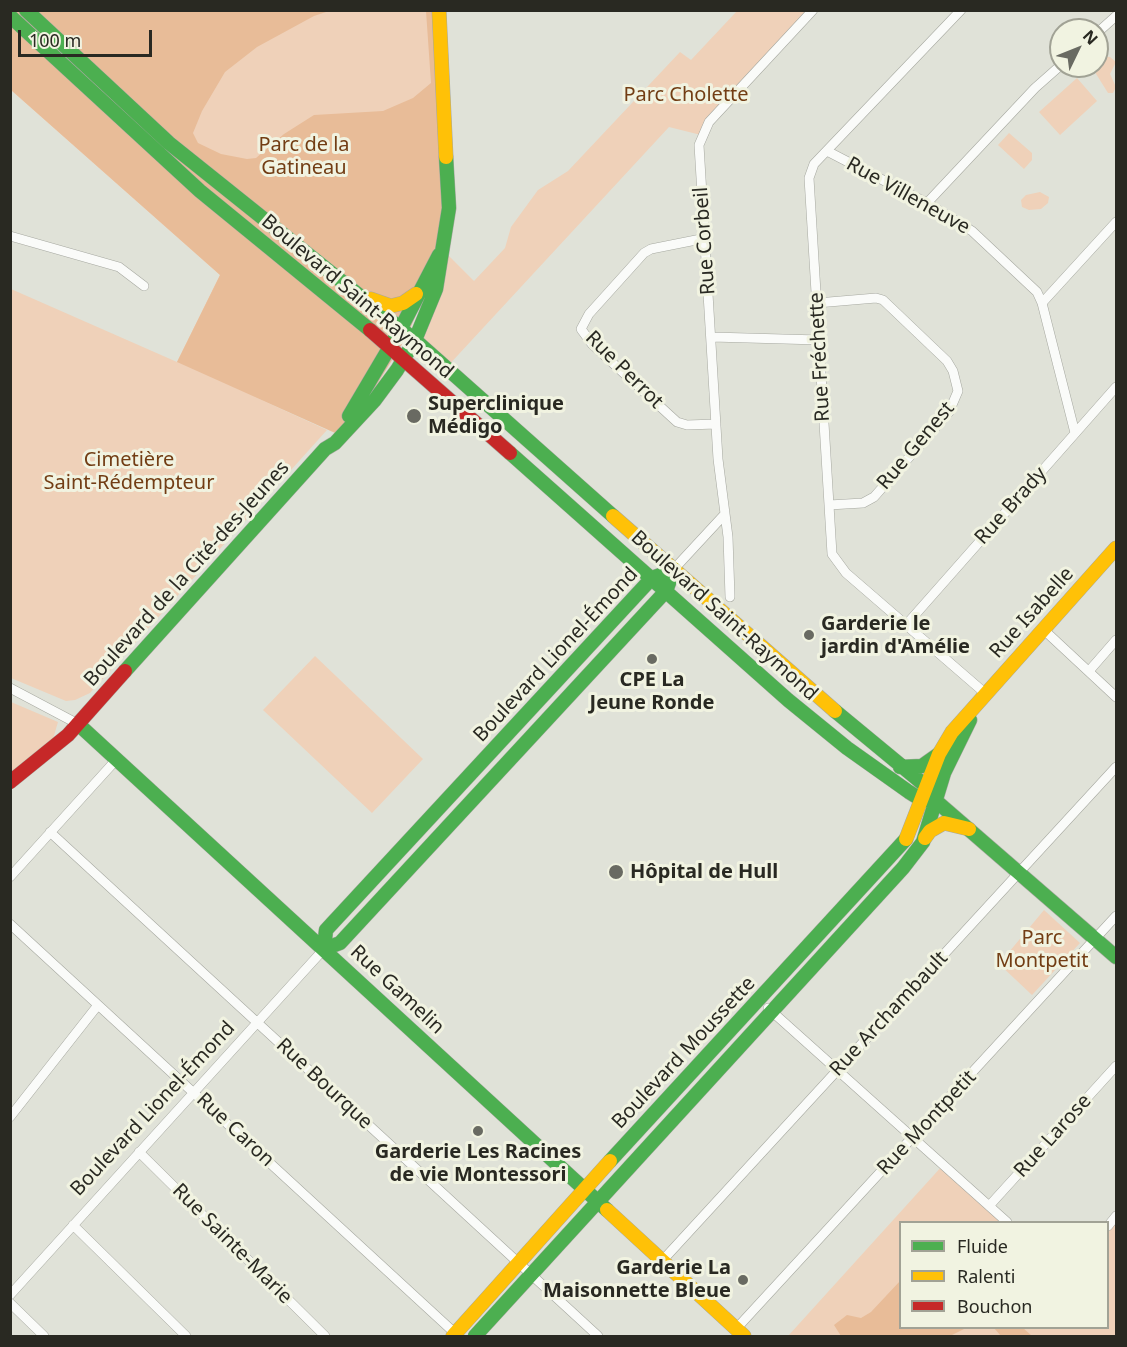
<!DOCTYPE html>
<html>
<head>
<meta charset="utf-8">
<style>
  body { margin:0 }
  #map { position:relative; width:1127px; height:1347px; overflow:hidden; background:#e0e2d8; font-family:"Noto Sans",sans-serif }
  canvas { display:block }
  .frame { position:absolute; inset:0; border:12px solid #292922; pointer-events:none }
  .legend { position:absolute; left:899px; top:1221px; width:210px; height:108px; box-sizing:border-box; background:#f1f3e1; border:2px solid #a1a295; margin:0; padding:8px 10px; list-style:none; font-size:18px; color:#292922 }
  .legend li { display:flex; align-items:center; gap:12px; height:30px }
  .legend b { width:30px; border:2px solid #a1a295 }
  .north { position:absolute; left:1049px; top:18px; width:60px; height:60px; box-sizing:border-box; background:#f1f3e1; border:2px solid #a1a295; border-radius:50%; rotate:47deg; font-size:16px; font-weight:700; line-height:24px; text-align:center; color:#292922 }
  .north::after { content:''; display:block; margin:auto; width:21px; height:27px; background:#696a62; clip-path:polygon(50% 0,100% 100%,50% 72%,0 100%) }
  .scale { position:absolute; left:18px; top:30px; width:134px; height:27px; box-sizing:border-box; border:3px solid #292922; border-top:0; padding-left:8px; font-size:18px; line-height:21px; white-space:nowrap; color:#292922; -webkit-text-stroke:4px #f1f3e1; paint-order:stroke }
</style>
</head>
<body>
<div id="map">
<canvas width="1127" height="1347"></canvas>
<div class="frame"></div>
<ul class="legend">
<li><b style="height:8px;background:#4caf50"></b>Fluide</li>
<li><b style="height:8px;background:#ffc107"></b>Ralenti</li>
<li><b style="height:8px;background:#c62828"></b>Bouchon</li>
</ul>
<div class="north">N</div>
<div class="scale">100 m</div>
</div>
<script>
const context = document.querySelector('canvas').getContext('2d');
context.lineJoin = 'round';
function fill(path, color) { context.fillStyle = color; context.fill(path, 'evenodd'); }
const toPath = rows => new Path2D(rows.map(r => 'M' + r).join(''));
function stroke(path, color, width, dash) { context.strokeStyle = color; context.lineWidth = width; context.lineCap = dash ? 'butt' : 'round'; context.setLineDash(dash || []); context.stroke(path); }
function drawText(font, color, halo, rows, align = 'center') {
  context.font = font + ' "Noto Sans",sans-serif'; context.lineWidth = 6; context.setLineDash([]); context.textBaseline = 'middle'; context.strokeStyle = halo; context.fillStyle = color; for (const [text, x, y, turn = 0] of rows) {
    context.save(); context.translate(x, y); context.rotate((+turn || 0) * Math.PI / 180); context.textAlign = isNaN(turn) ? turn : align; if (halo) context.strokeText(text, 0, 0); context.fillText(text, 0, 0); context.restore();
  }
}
fill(toPath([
  [11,11,439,11,442,249,474,281,505,248,511,227,538,190,568,171,680,52,691,60,737,11,813,11,701,135,669,127,446,368,415,340,442,252,407,336,364,405,342,436,253,396,327,430,90,693,75,700,66,701,11,678,11,289,177,362,220,275,11,90],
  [1100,56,1110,57,1116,62,1110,74,1116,87,1113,93,1108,93,1093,69],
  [1077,78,1097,101,1060,135,1039,112],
  [1009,133,1032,153,1032,160,1024,169,998,145],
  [1040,192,1049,197,1048,203,1041,209,1029,210,1022,207,1021,200,1026,195],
  [315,656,423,759,372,813,263,710],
  [11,702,58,722,53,739,11,774],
  [1044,910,1080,943,1032,995,999,964],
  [943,1165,1007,1222,900,1222,900,1328,1108,1328,1108,1226,1116,1217,1116,1336,788,1336]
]), '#efd1b9');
fill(toPath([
  [11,11,329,11,314,16,257,47,225,72,202,111,193,133,198,143,221,154,247,159,256,158,284,134,314,115,383,111,413,98,431,83,426,11,439,11,450,138,439,259,407,336,364,405,342,436,177,362,220,275,11,90],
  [900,1281,900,1328,966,1328,950,1336,841,1336,834,1325,847,1315,861,1318,871,1312],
  [994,1328,1023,1328,1032,1336,1001,1336]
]), '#e8bc98');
const street = toPath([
  [961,10,814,164,809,178,832,554,846,573,986,694],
  [1097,33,1116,16],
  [827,151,927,203,972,231,1037,292,1042,303,1075,433],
  [927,203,1035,88,1061,65],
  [10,236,119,267,144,286],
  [706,238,651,249,644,253,589,314,581,329,592,344,677,422,687,425,716,424],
  [817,303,876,298,883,300,947,361,953,371,958,391,949,412,874,497,863,503,829,505],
  [1042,303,1116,222],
  [712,337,819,340],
  [674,569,724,515],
  [730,597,728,537,718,459,699,145,709,122,813,10],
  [906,625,1116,387],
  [1044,630,1116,697],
  [1089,671,1116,640],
  [10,688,78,724],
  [50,832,598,1336],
  [10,877,116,760],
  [10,924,458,1336],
  [768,1008,1007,1222],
  [10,1117,98,1005],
  [139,1152,325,1336],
  [989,1206,1116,1066],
  [73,1225,186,1336],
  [1108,1226,1116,1216],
  [662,1261,1116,767],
  [10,1295,324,949],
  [10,1303,44,1336],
  [736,1329,1116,916]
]);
const fast = toPath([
  [26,10,169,143,415,340,613,516],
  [10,16,200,191,370,330],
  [349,416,401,328,439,255],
  [510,453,788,700,847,748,909,792,922,800,936,801],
  [125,671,325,449,335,443,374,401,397,370,415,340,436,289,449,208,446,157],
  [835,711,927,787,936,801,1116,957],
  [78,724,607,1210],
  [900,767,922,766,939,754],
  [324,949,326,930,652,578,660,575],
  [324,949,340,943,666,591,674,569],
  [610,1161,906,839],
  [475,1336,903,868,923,842,944,773,970,720]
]);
const slow = toPath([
  [439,10,446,157],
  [371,299,391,306,403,303,416,294],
  [613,516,835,711],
  [925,838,930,831,944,823,969,829],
  [906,839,939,754,952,732,1116,548],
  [607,1210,744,1336],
  [453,1336,610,1161]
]);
const jam = toPath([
  [370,330,510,453],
  [10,782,68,735,125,671]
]);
stroke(street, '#a6a8a0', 10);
stroke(fast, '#a6a8a0', 15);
stroke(slow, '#a6a8a0', 15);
stroke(jam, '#a6a8a0', 15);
stroke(street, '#fafbf9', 9);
stroke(fast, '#4caf50', 14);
stroke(slow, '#ffc107', 14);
stroke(jam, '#c62828', 14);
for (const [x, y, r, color] of [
  [414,416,8,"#696a62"],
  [809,635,6,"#696a62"],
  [652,659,6,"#696a62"],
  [616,872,8,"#696a62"],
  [478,1131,6,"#696a62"],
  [743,1280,6,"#696a62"]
]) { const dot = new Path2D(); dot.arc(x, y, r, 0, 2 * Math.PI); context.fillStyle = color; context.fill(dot); stroke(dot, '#f1f3e1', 2); }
drawText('20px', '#723d14', '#f1f3e1', [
  ["Parc Cholette",686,95],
  ["Parc de la",304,145],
  ["Gatineau",304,168],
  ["Cimetière",129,460],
  ["Saint-Rédempteur",129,483],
  ["Parc",1042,938],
  ["Montpetit",1042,961]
]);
drawText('20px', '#292922', '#f1f3e1', [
  ["Rue Villeneuve",908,196,29],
  ["Rue Corbeil",705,241,-94],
  ["Boulevard Saint-Raymond",357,297,40],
  ["Rue Fréchette",820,357,-93],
  ["Rue Perrot",624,370,45],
  ["Rue Genest",916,446,-50],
  ["Rue Brady",1011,506,-48],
  ["Boulevard de la Cité-des-Jeunes",187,574,-48],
  ["Rue Isabelle",1032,613,-48],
  ["Boulevard Saint-Raymond",724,616,42],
  ["Boulevard Lionel-Émond",556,655,-47],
  ["Rue Gamelin",397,990,43],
  ["Rue Archambault",889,1014,-47],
  ["Boulevard Moussette",684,1053,-47],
  ["Rue Bourque",324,1084,43],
  ["Boulevard Lionel-Émond",153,1109,-47],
  ["Rue Montpetit",927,1123,-47],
  ["Rue Caron",235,1130,43],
  ["Rue Larose",1053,1136,-48],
  ["Rue Sainte-Marie",232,1244,45]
]);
drawText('bold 20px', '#292922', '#f1f3e1', [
  ["Superclinique",428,404],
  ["Médigo",428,427],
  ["Garderie le",821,624],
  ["jardin d'Amélie",821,647],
  ["CPE La",652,680,"center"],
  ["Jeune Ronde",652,703,"center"],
  ["Hôpital de Hull",630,872],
  ["Garderie Les Racines",478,1152,"center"],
  ["de vie Montessori",478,1175,"center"],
  ["Garderie La",731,1268,"right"],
  ["Maisonnette Bleue",731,1291,"right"]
], 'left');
</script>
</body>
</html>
